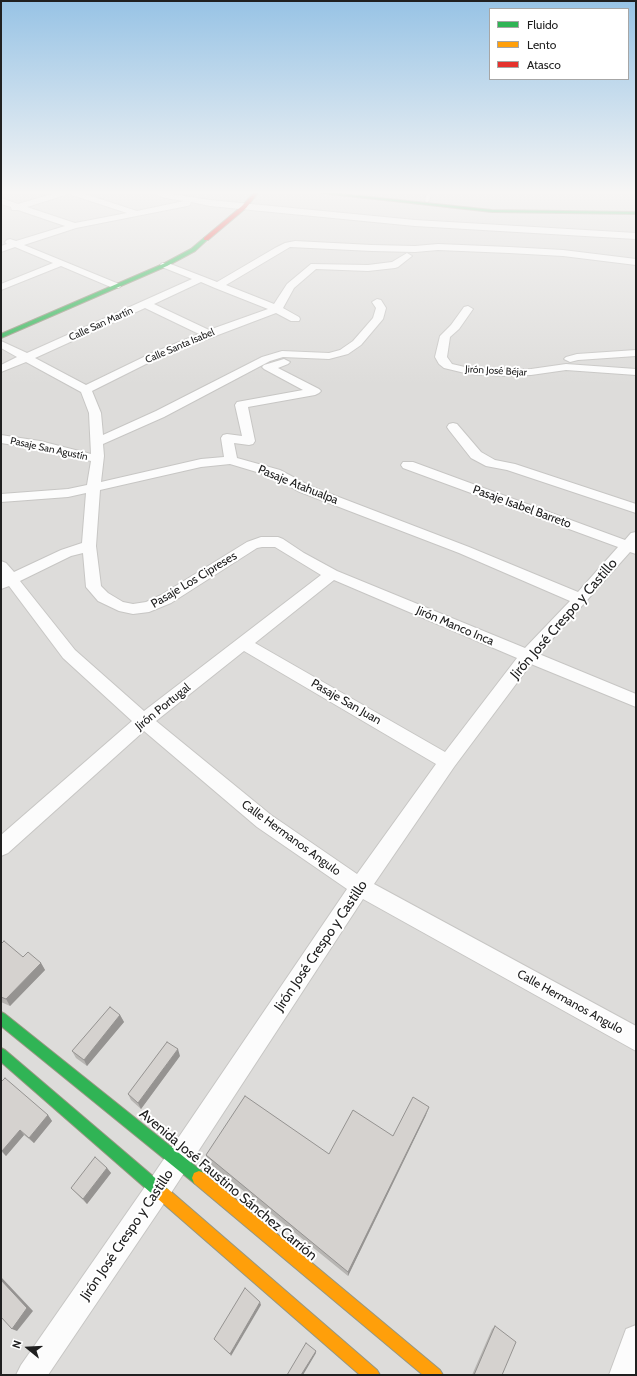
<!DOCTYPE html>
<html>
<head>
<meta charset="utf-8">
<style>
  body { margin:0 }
  #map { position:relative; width:637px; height:1376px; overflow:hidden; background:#eeece8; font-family:Cabin,sans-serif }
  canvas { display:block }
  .frame { position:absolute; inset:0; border:2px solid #202020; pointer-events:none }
  .legend { position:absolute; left:489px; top:8px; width:140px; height:72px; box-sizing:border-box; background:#fff; border:1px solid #a6a6a6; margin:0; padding:5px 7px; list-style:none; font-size:12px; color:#202020 }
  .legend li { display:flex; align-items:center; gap:8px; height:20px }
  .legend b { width:20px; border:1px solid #a6a6a6 }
  .north { position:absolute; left:8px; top:1328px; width:40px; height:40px; -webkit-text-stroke:3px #fff; paint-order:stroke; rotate:288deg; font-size:11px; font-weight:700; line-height:16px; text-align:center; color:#202020 }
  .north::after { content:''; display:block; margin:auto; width:14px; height:18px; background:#202020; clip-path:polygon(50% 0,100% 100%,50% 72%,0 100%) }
</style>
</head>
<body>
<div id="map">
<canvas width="637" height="1376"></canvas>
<div class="frame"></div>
<ul class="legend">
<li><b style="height:5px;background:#30b455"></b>Fluido</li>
<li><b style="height:5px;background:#ff9f0a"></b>Lento</li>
<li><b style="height:5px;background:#e5322d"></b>Atasco</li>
</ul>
<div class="north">N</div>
</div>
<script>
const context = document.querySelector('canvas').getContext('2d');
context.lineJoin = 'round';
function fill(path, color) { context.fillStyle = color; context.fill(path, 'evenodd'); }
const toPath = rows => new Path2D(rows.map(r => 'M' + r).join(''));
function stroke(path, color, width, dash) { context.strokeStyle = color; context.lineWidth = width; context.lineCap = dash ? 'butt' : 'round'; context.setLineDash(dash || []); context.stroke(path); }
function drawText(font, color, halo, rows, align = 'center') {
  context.font = font + ' Cabin,sans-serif'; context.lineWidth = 4; context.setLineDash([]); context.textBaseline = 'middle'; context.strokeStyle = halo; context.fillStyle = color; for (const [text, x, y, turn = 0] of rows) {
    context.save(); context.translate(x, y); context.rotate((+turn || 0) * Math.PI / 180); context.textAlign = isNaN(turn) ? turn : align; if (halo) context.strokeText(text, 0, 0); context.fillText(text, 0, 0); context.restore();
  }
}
fill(toPath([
  [1,193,636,193,636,1375,1,1375]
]), '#dddcda');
fill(toPath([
  [17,249,51,265,5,284,1,282,1,254]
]), '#dcdcda');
const lane = toPath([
  [427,193,431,193,429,201,427,202,425,201,427,193]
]);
const street = toPath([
  [55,193,66,193,65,195,27,207,75,223,127,213,72,195,71,193,82,193,137,211,184,201,165,198,153,193,165,193,210,200,415,220,636,233,636,239,415,226,210,206,191,202,190,205,187,206,76,228,24,245,119,284,121,286,119,288,113,288,61,266,1,290,1,284,53,263,15,247,1,252,1,246,7,244,5,242,7,240,10,239,16,241,65,226,18,210,12,210,11,207,1,204,1,198,18,204,55,193],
  [295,241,372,245,415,246,438,244,509,247,563,250,636,259,636,265,563,256,509,253,438,250,415,252,372,251,290,247,226,285,274,304,287,284,311,264,368,265,392,262,407,253,412,256,398,267,395,268,368,271,316,269,294,288,283,308,299,317,300,319,299,321,291,321,276,313,160,357,92,391,101,413,103,435,156,411,262,357,282,351,329,353,340,350,353,341,373,318,376,308,372,302,377,299,381,300,386,308,383,319,361,345,348,354,329,359,283,357,270,361,164,417,103,444,104,456,101,482,201,459,224,457,221,438,223,435,227,434,242,436,235,405,237,402,303,390,264,369,262,367,264,365,284,359,290,362,288,364,278,368,319,389,321,391,319,393,315,395,248,407,255,441,253,444,249,445,234,443,237,458,280,470,310,486,469,547,578,592,618,547,403,468,401,465,403,462,413,462,625,540,631,533,636,532,636,554,630,552,539,654,636,694,636,707,531,664,454,767,374,884,636,1026,636,1051,363,899,167,1199,48,1375,16,1375,21,1365,149,1181,347,889,257,827,144,731,8,853,1,856,1,835,132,721,63,658,9,586,1,589,1,561,6,563,14,572,61,550,82,543,86,493,68,497,1,502,1,494,68,489,87,485,91,461,40,449,1,443,1,435,40,441,91,454,89,413,81,392,26,362,1,372,1,365,17,357,1,348,1,341,27,353,192,279,162,267,160,265,162,263,168,263,217,282,275,248,285,243,295,241],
  [201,282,215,288,268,309,209,330,154,304,201,282],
  [145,308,199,334,152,353,86,385,35,358,145,308],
  [230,464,270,476,300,492,459,553,570,601,525,648,337,571,304,553,283,539,278,537,261,537,247,542,161,595,146,602,133,604,123,602,108,593,101,586,96,546,100,490,201,467,230,464],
  [262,547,275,547,321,575,144,711,75,650,20,581,71,556,83,553,86,587,98,601,119,611,133,614,149,612,171,603,257,548,262,547],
  [334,580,517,658,445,752,255,643,334,580],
  [244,651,436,764,357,874,271,815,156,721,244,651],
  [468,306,473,309,459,329,450,337,447,357,452,364,469,368,509,370,531,369,566,364,636,369,636,375,566,370,531,375,509,376,469,374,444,368,439,364,435,357,440,336,451,325,464,307,468,306],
  [636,350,636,356,578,360,570,362,564,359,566,357,577,354,636,350],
  [453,423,457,424,481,452,495,460,515,464,636,504,636,513,507,470,486,466,471,458,449,430,447,427,449,424,453,423],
  [636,1325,636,1375,609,1375,626,1329,636,1325]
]);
const fast = toPath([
  [321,193,332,193,492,210,636,212,636,214,492,212,321,193],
  [204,238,208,239,195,251,167,266,1,338,1,334,163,264,191,249,204,238],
  [1,1012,5,1014,204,1173,206,1178,204,1183,199,1185,194,1183,1,1026,1,1012],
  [1,1048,5,1050,168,1189,170,1194,168,1199,163,1201,158,1199,1,1062,1,1048]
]);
const slow = toPath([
  [199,1171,204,1173,440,1370,443,1375,423,1375,194,1183,192,1178,194,1173,199,1171],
  [163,1187,168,1189,377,1370,380,1375,360,1375,158,1199,156,1194,158,1189,163,1187]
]);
const jam = toPath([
  [254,193,258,193,246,208,208,240,204,240,204,238,242,206,254,193]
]);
stroke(lane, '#c7c6c4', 2);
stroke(street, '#c7c6c4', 2);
stroke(fast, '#969781', 2);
stroke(slow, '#969781', 2);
stroke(jam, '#969781', 2);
fill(lane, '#fcfcfc');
fill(street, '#fcfcfc');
fill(fast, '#30b455');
fill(slow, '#ff9f0a');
fill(jam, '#e5322d');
fill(toPath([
  [1,944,23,957,41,963,45,970,10,1006,1,1002],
  [120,1015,124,1022,87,1066,76,1058,72,1051],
  [180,1056,141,1109,131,1100,128,1094],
  [1,1082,48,1115,52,1121,34,1143,24,1135,6,1156,1,1151],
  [426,1115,348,1276,208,1162,206,1155,329,1154,393,1136],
  [107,1168,111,1173,87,1204,71,1188],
  [495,1326,502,1375,472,1375,492,1329]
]), '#b7b5b2');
fill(toPath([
  [41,963,45,970,10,1006,6,999],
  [120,1015,124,1022,87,1066,84,1060],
  [178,1049,180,1056,141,1109,138,1103],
  [429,1107,426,1115,348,1276,348,1272],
  [48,1115,52,1121,34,1143,29,1138],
  [20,1130,24,1135,6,1156,2,1151],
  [107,1168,111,1173,87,1204,83,1199],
  [1,1277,33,1311,17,1331,12,1329,1,1280],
  [260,1302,261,1305,231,1356,230,1354],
  [316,1351,316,1353,303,1375,301,1375]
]), '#959391');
const building = toPath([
  [4,941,23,957,28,952,41,963,6,999,1,997,1,944,4,941],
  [110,1007,120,1015,84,1060,72,1051,110,1007],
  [167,1042,178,1049,138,1103,128,1094,167,1042],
  [5,1078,48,1115,29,1138,20,1130,2,1151,1,1150,1,1082,5,1078],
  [245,1096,329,1154,353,1110,393,1136,413,1097,429,1107,348,1272,206,1155,245,1096],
  [95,1157,107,1168,83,1199,71,1188,95,1157],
  [1,1280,27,1308,12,1329,1,1317,1,1280],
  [245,1288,260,1302,230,1354,214,1339,245,1288],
  [495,1326,516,1342,502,1375,474,1375,495,1326],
  [306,1343,316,1351,301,1375,287,1375,306,1343]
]);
fill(building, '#d5d2cf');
stroke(building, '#959391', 1);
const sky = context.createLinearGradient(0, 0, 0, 385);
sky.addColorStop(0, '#97c3e5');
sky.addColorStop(0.5, '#f7f6f5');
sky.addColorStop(1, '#f7f6f500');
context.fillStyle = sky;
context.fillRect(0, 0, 637, 385);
drawText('10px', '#202020', '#fff', [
  ["Calle San Martín",101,324,-24],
  ["Calle Santa Isabel",180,346,-23],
  ["Jirón José Béjar",496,371,3],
  ["Pasaje San Agustín",49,449,12]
]);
drawText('12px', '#202020', '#fff', [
  ["Pasaje Atahualpa",298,485,22],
  ["Pasaje Isabel Barreto",522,507,20],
  ["Pasaje Los Cipreses",194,580,-31],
  ["Jirón Manco Inca",455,626,23],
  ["Pasaje San Juan",346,702,30],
  ["Jirón Portugal",163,707,-39],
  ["Calle Hermanos Angulo",291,838,36],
  ["Calle Hermanos Angulo",570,1002,29]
]);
drawText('14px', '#202020', '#fff', [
  ["Jirón José Crespo y Castillo",564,619,-49],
  ["Jirón José Crespo y Castillo",321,946,-56],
  ["Avenida José Faustino Sánchez Carrión",228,1185,40],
  ["Jirón José Crespo y Castillo",127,1235,-56]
]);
</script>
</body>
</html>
